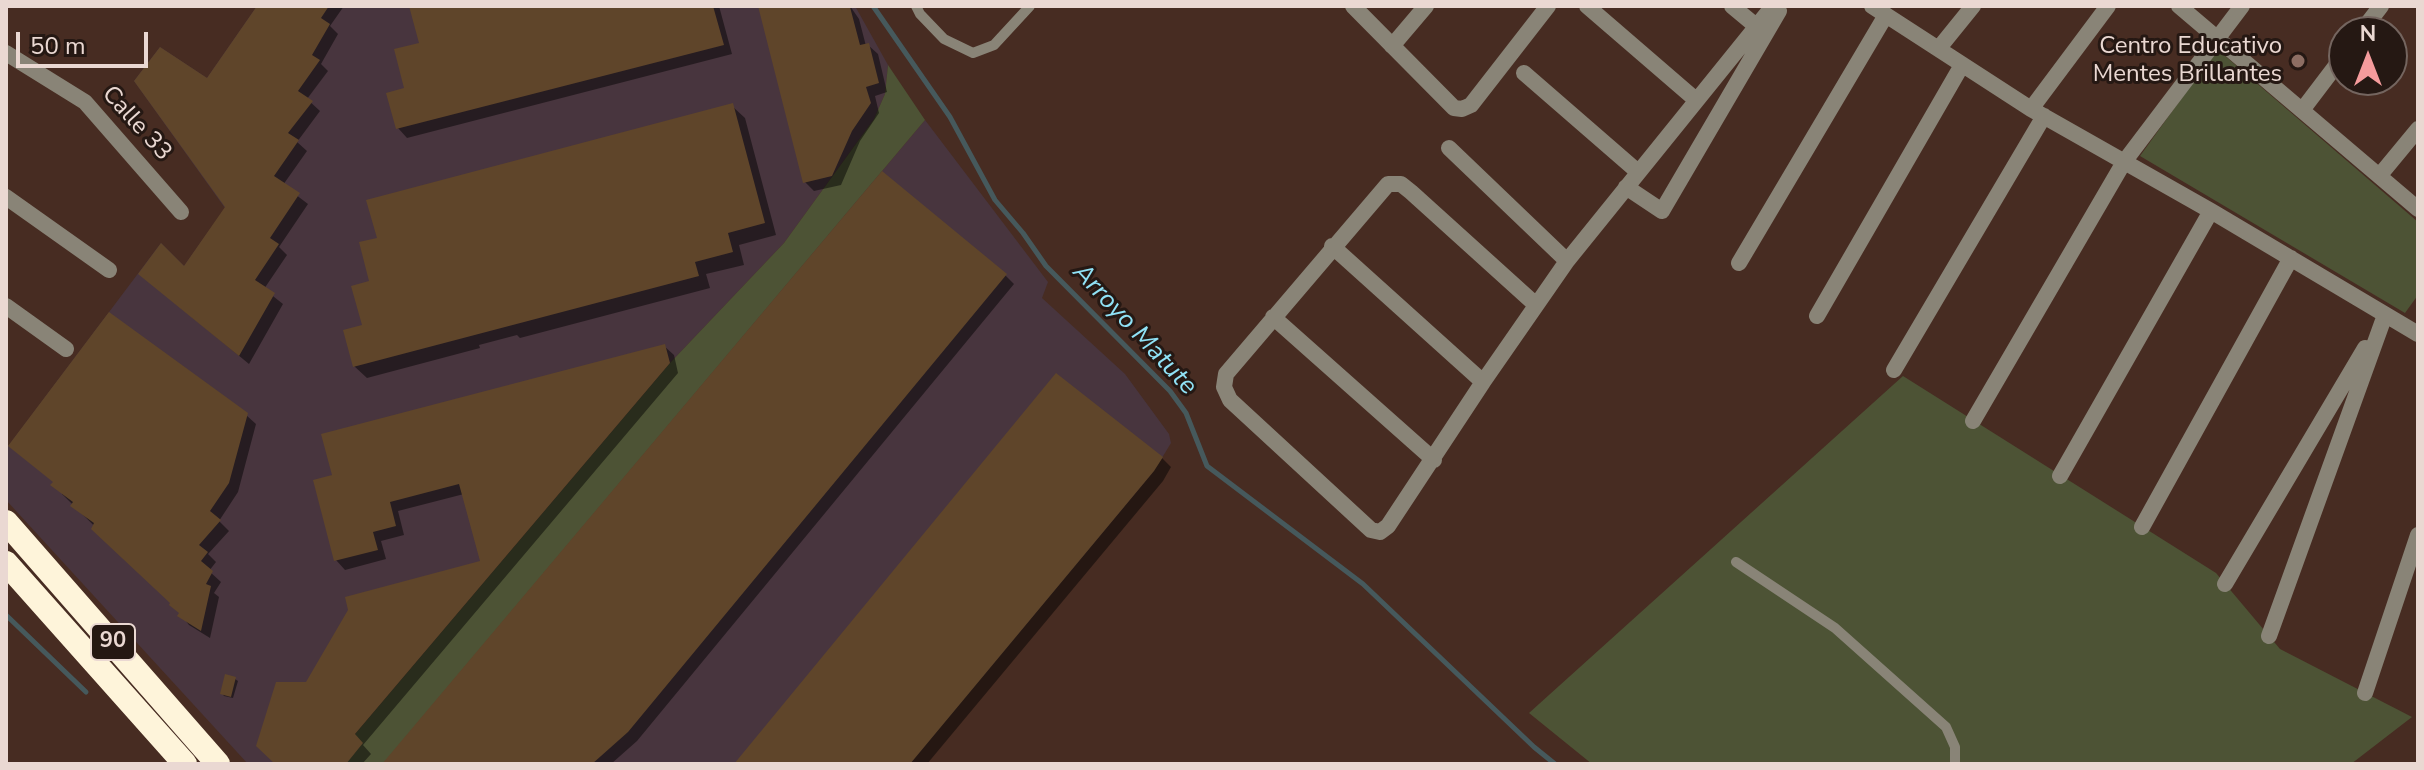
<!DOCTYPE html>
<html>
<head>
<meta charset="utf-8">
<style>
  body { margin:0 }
  #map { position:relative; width:2424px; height:770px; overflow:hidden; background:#472c22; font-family:"Nunito Sans",sans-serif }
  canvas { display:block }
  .frame { position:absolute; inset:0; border:8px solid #ead8d2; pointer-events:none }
  .north { position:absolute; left:2328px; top:16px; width:80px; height:80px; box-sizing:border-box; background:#251813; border:2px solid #74655f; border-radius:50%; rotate:0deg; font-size:22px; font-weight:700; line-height:32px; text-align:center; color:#ead8d2 }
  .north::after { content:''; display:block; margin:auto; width:28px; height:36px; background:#f59b9c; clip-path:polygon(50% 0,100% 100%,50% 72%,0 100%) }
  .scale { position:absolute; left:16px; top:32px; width:132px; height:36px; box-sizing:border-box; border:4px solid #ead8d2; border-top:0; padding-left:10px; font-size:24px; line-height:28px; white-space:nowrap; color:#ead8d2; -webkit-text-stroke:6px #251813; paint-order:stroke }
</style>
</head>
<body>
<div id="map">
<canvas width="2424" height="770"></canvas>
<div class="frame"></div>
<div class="north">N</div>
<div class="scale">50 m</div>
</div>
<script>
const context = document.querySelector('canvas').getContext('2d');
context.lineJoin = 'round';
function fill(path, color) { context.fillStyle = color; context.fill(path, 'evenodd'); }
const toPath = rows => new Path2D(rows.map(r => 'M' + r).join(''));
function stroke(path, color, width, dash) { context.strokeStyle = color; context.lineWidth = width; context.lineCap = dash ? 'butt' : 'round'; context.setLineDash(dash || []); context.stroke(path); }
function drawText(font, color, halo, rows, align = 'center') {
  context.font = font + ' "Nunito Sans",sans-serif'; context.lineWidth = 6; context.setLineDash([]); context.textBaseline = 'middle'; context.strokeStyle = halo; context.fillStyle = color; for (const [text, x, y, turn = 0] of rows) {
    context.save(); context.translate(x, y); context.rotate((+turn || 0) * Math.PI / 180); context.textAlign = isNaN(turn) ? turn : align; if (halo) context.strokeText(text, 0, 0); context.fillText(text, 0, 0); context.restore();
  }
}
fill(toPath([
  [257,6,855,6,888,65,885,94,874,119,784,243,670,363,355,734,346,764,248,764,6,500,6,449,161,243,184,266,225,208,134,81,160,47,207,78],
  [925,120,1048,282,1042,298,1125,374,1169,434,1171,443,1154,471,910,764,383,764]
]), '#48353e');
fill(toPath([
  [2217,49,2418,222,2418,295,2405,313,2140,156],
  [888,65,925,120,383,764,346,764,355,734,670,363,784,243,874,119,885,94],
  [1903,376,2216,573,2280,649,2412,717,2351,764,1592,764,1529,713]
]), '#4d5335');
fill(toPath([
  [260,6,344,6,330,26,338,34,321,64,328,71,307,99,320,111,297,142,307,151,283,185,308,204,279,247,287,255,264,289,283,304,249,364,140,274,184,269,228,207,207,81],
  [414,6,719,6,732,54,407,138,398,128,421,44],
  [760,6,850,6,859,19,866,46,868,45,878,54,887,92,875,96,879,113,860,141,841,185,814,191,805,182],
  [732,106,745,118,776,235,739,245,744,265,706,274,710,288,520,338,517,335,479,345,480,348,367,378,354,366,372,283],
  [1005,275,1014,284,637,741,611,764,385,764],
  [664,346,674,355,678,373,363,745,371,754,362,764,277,764,307,684,482,563,464,494,398,511,404,535,381,541,386,559,345,570,336,560,315,482],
  [246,415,256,424,238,492,219,521,229,531,208,554,216,562,209,571,221,582,214,593,219,597,210,638,189,625,172,603,62,494],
  [1162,458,1171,467,1163,481,927,764,736,764],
  [235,679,238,681,233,698,224,696,222,693]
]), '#0007');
stroke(toPath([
  [873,6,950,117,995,200,1023,233,1046,266,1170,391,1186,413,1207,466,1363,584,1534,747,1555,764],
  [6,615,86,692]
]), '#46595c', 5);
fill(toPath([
  [257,6,329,6,321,18,330,24,312,55,320,60,298,91,313,101,288,133,299,140,274,176,300,193,270,238,279,244,255,280,275,293,239,356,138,274,161,243,184,266,225,207,134,81,160,47,207,78],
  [409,6,713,6,724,45,396,129,386,93,404,88,394,49,419,43],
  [758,6,850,7,860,45,869,43,879,83,866,87,871,103,852,131,832,176,803,183],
  [733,103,765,223,728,233,733,252,695,262,699,276,353,367,343,330,362,325,351,286,369,281,359,242,377,238,366,200],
  [882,171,1007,274,628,732,592,764,382,764],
  [109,312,248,413,229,483,210,511,221,520,199,545,208,552,201,561,213,571,206,584,211,586,201,631,177,616,179,613,169,605,170,603,91,529,94,523,70,506,73,502,50,485,53,482,8,446],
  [665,344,670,363,355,734,363,743,346,764,275,764,256,746,276,682,306,682,348,610,345,597,480,561,459,484,390,502,396,526,373,532,378,550,334,561,313,480,332,475,321,434],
  [1056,373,1163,457,1154,471,910,764,734,764],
  [225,674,236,677,231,697,220,694]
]), '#5f452a');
stroke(toPath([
  [916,6,920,14,944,39,973,53,994,45,1030,6],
  [1736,562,1835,628,1946,727,1955,747,1955,764]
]), '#898477', 10);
stroke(toPath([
  [1353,6,1454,108,1462,109,1471,105,1548,6],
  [1587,6,1696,100],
  [1732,6,1756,26],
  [1872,6,2031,109,2211,211,2418,334],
  [2179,6,2418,209],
  [2361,32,2381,6],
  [1392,46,1426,6],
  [1939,48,1973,6],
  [6,53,85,102,181,212],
  [1524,73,1638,172],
  [2031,109,2108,6],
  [2303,109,2344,55],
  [1449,148,1567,261],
  [2380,175,2418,129],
  [1626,187,1662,211,1779,11],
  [6,197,109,270],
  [1332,246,1483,382],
  [1739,263,1886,15],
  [1536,305,1411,192,1401,184,1388,184,1226,374,1224,387,1230,400,1371,530,1380,532,1388,526,1483,382,1567,261,1773,6],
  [6,306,66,349],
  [1817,316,1962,65],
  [1273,317,1434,460],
  [1894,370,2044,116],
  [1973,421,2124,162,2242,6],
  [2060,476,2211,211],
  [2142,527,2291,258],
  [2225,584,2365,348],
  [2269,636,2385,315],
  [2365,693,2418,535]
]), '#898477', 16);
stroke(toPath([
  [6,522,218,764],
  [6,563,185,764]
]), '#fef4da', 24);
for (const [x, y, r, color] of [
  [2298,61,8,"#8d6e63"]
]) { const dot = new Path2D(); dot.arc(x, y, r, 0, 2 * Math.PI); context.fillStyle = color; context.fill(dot); stroke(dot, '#251813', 3); }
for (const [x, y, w] of [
  [113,642,44]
]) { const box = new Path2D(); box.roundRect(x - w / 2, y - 18, w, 36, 6); context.fillStyle = '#251813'; context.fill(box); stroke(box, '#ead8d2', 2); }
drawText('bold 22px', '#ead8d2', null, [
  ["90",113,642]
]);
drawText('24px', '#ead8d2', '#251813', [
  ["Centro Educativo",2282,47],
  ["Mentes Brillantes",2282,75]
], 'right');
drawText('24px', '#ead8d2', '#251813', [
  ["Calle 33",136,124,48]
]);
drawText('italic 26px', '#90e2f6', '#251813', [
  ["Arroyo Matute",1134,330,47]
]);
</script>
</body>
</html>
